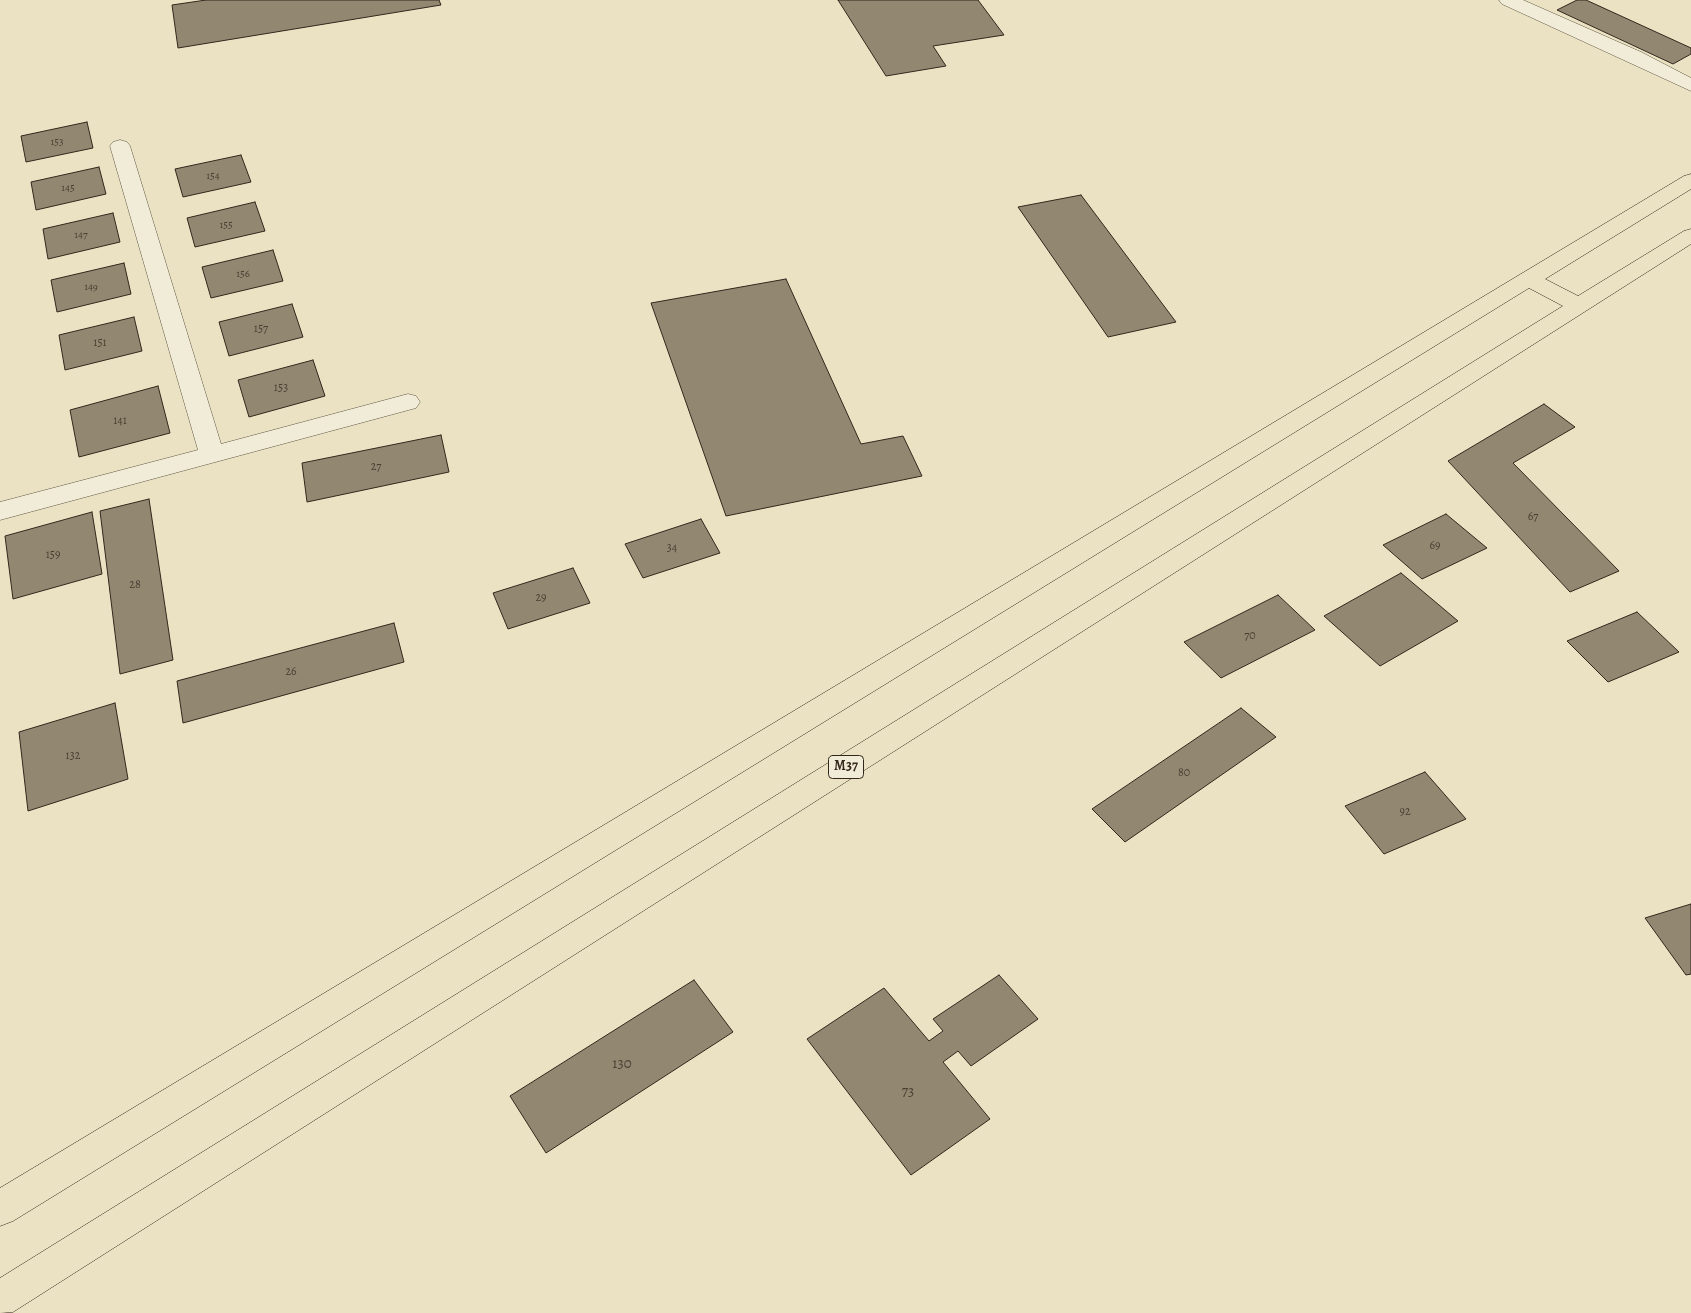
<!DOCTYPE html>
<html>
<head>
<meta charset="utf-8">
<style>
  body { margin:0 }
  canvas { display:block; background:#eae2c2 }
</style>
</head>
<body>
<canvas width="1691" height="1313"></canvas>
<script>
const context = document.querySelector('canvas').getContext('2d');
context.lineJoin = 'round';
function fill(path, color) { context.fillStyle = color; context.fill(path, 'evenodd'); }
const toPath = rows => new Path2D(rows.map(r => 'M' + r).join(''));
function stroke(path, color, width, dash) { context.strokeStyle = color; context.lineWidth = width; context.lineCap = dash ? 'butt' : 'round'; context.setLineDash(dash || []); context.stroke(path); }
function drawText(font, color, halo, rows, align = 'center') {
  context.font = font + ' Alegreya,serif'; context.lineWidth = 4; context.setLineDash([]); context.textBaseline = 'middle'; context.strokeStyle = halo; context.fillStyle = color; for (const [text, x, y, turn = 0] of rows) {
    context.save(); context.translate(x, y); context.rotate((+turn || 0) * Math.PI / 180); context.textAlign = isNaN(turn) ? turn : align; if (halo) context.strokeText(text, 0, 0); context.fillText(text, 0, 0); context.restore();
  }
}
const building = toPath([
  [206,0,439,0,441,5,178,48,172,5,206,0],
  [838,0,978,0,1004,35,933,46,946,66,886,76,838,0],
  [1577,0,1586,0,1691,48,1691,54,1673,64,1557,10,1577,0],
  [87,122,93,148,26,162,21,136,87,122],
  [241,155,251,182,183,197,175,169,241,155],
  [99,167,106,194,36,210,31,182,99,167],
  [1081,195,1176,322,1108,337,1018,207,1081,195],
  [255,202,265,231,195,247,187,218,255,202],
  [113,213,120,242,48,259,43,229,113,213],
  [273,250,283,281,211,298,202,267,273,250],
  [124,263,131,294,57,312,51,280,124,263],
  [786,279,861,444,903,436,922,476,726,516,651,303,786,279],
  [292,304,303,337,229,356,219,322,292,304],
  [134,317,142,351,65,370,59,335,134,317],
  [313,360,325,396,249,417,238,380,313,360],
  [158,386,170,433,79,457,70,410,158,386],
  [1544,404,1575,427,1513,463,1619,571,1570,592,1448,461,1544,404],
  [441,435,449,472,307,502,302,463,441,435],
  [149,499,173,660,120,674,100,511,149,499],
  [92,512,102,574,13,599,5,536,92,512],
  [1446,514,1487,548,1422,579,1383,545,1446,514],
  [701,519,720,553,643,578,625,544,701,519],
  [573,568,590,603,508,629,493,593,573,568],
  [1401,573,1458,621,1380,666,1324,616,1401,573],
  [1278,595,1315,630,1221,678,1184,642,1278,595],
  [1637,612,1679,652,1608,682,1567,641,1637,612],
  [394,623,404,662,183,723,177,681,394,623],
  [115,703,128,779,28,811,19,732,115,703],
  [1241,708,1276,737,1125,842,1092,809,1241,708],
  [1425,772,1466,819,1384,854,1345,806,1425,772],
  [1691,904,1691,974,1686,975,1645,918,1691,904],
  [999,975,1038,1019,971,1066,958,1051,943,1062,990,1119,911,1175,807,1039,884,988,929,1041,943,1031,933,1019,999,975],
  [694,980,733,1032,546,1153,510,1096,694,980]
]);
fill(building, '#928872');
stroke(building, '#33271c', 1);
const street = toPath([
  [1499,0,1523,0,1641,52,1691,78,1691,91,1502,4,1499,0],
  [120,140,127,142,130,146,221,444,408,394,416,396,420,402,416,408,0,520,0,502,198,450,110,146,113,142,120,140]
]);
const highway = toPath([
  [1691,174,1691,189,1545,279,1578,296,1684,231,1691,229,1691,244,13,1312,0,1313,0,1278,1563,306,1529,288,13,1221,0,1226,0,1188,1684,176,1691,174]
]);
stroke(street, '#615646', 1);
stroke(highway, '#33271c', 1);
fill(street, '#f1ecd7');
fill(highway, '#eae2c2');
drawText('11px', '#4b3f32', null, [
  ["153",57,142],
  ["154",213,176],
  ["145",68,188],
  ["155",226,225],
  ["147",81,235],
  ["156",243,274],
  ["149",91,287]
]);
drawText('12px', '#4b3f32', null, [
  ["157",261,329],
  ["151",100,343],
  ["153",281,388],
  ["141",120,421],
  ["27",376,467],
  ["67",1533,517],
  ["69",1435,546],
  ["34",672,548],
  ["159",53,555],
  ["28",135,585],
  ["29",541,598],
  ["70",1250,636],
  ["26",291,672],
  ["132",73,756],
  ["80",1184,773],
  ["92",1405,812]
]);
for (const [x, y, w] of [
  [846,767,35]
]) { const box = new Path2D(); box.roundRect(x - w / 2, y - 11.5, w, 23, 4); context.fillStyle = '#f1ecd7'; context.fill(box); stroke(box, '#33271c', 1); }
drawText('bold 14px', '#33271c', null, [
  ["M37",846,767]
]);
drawText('15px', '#4b3f32', null, [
  ["130",622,1064],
  ["73",908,1092]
]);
</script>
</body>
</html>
